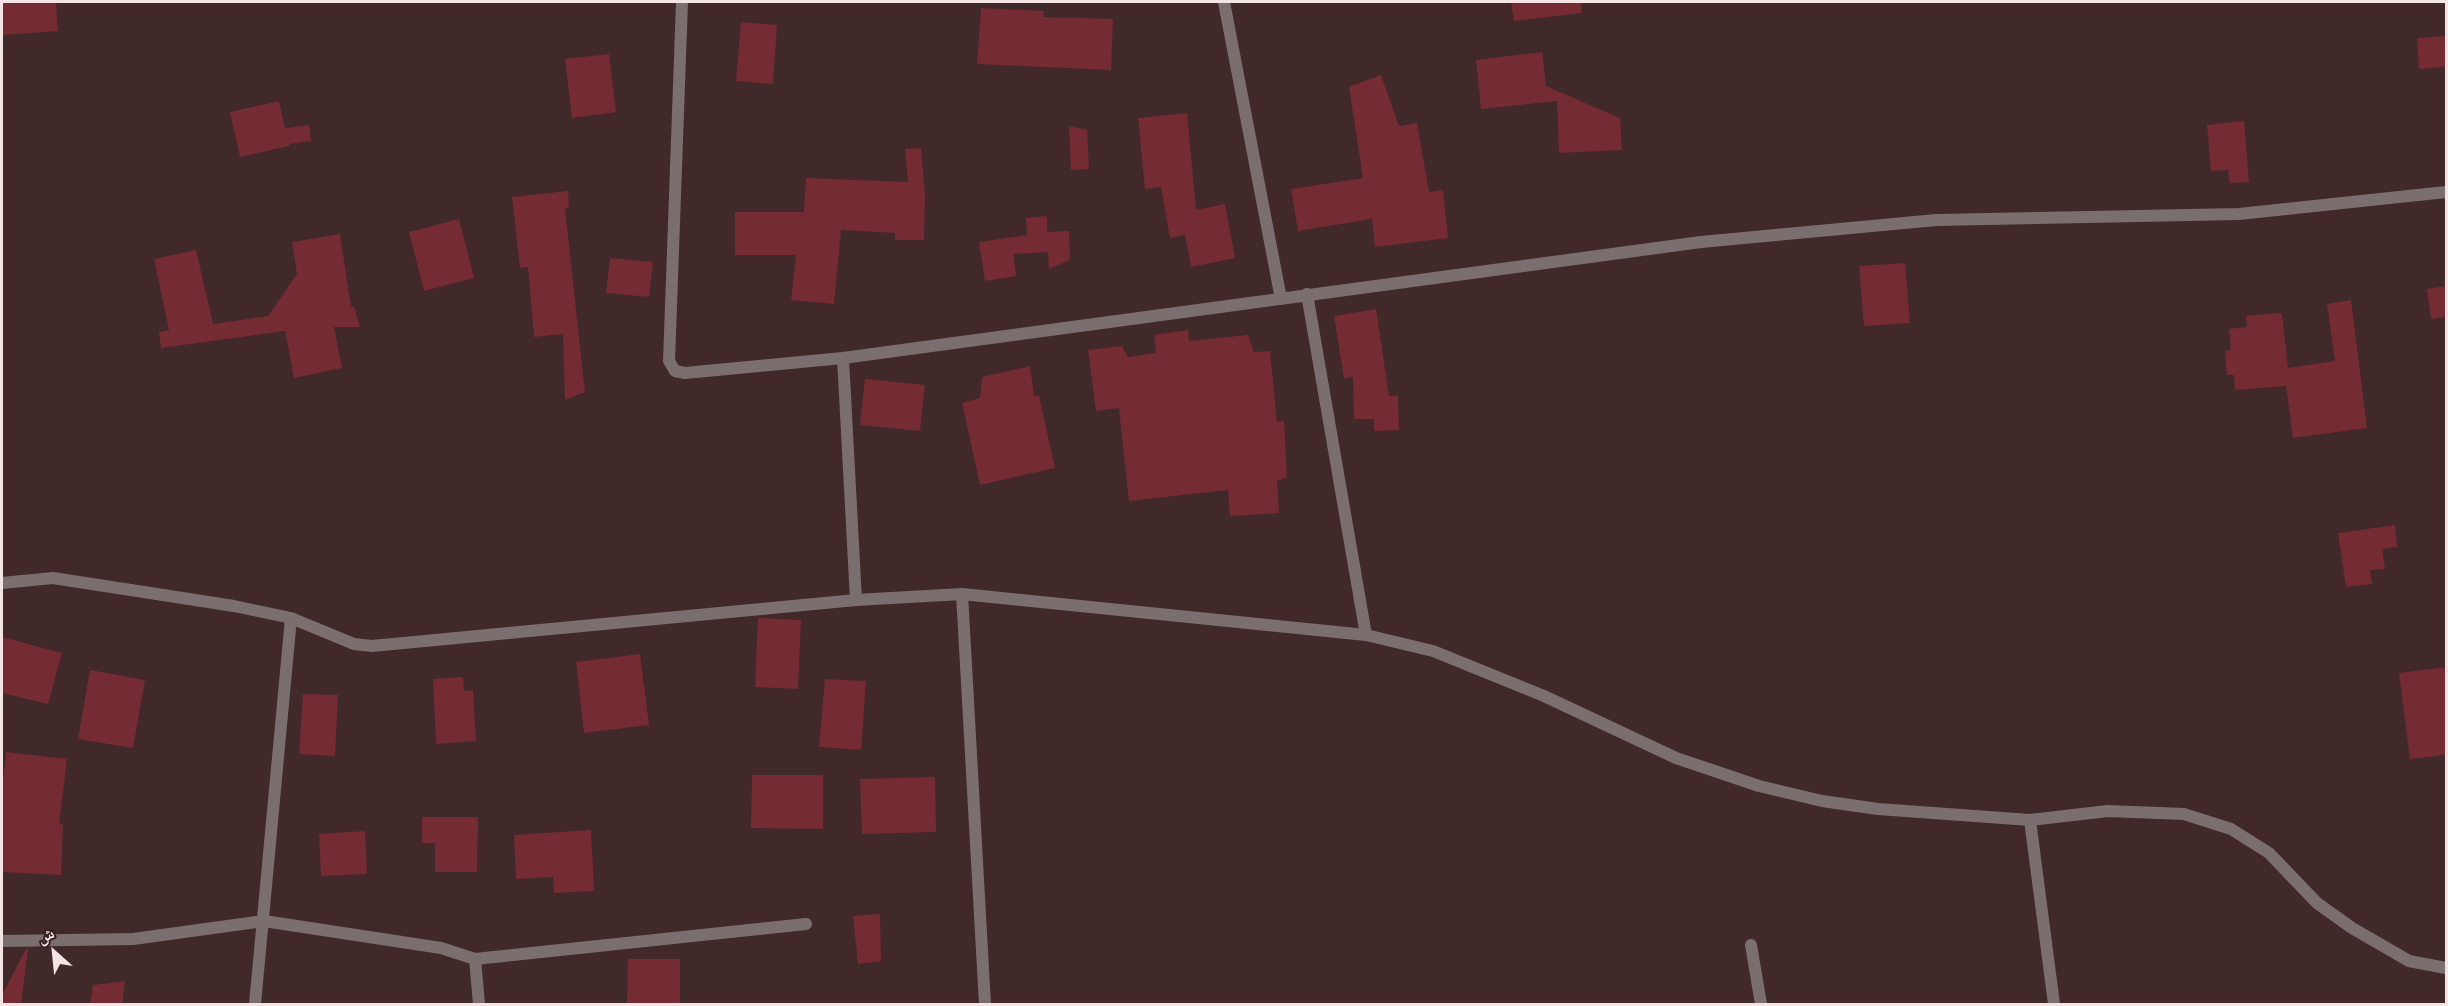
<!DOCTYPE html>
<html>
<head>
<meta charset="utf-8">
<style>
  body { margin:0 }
  #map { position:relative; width:2448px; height:1006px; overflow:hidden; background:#412829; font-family:Spectral,"Noto Naskh Arabic",serif }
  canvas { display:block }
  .frame { position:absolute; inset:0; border:3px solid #f5e4e4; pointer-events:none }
  .north { position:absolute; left:24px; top:922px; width:60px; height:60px; -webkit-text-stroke:4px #371e20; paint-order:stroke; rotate:333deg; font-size:16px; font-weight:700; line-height:24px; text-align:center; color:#f5e4e4 }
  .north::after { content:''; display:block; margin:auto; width:21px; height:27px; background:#f5e4e4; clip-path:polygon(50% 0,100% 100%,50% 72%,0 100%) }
</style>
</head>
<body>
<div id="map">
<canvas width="2448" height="1006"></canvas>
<div class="frame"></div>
<div class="north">ش</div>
</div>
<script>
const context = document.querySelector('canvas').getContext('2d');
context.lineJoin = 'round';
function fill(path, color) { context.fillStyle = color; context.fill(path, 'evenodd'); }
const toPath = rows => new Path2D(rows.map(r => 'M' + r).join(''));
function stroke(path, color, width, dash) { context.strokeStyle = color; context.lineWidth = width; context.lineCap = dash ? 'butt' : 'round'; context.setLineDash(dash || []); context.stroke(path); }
fill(toPath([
  [2,2,56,2,58,31,2,35],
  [1511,2,1581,2,1582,13,1514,21],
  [981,8,1044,11,1043,17,1113,19,1111,70,977,64],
  [741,22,777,25,773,84,736,81],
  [2445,36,2446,67,2419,69,2417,38],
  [1542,52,1546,86,1620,118,1622,150,1559,153,1557,101,1481,109,1476,60],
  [609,54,616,112,572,118,565,59],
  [1381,75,1399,126,1417,123,1429,192,1443,190,1448,238,1375,247,1372,219,1298,231,1291,189,1363,178,1349,87],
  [279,101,285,128,309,125,311,141,289,144,289,146,240,157,230,112],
  [1187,113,1196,210,1225,204,1235,258,1191,267,1185,235,1170,238,1161,187,1145,189,1138,118],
  [2244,121,2249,182,2230,183,2228,170,2211,171,2207,125],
  [1069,126,1087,130,1089,169,1071,170],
  [921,148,925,194,924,240,895,240,895,233,841,230,834,304,791,300,796,255,735,255,735,212,804,212,806,178,908,182,905,149],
  [568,191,569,207,565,209,585,392,565,400,563,334,534,337,528,267,520,268,512,197],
  [1047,216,1047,232,1069,231,1070,260,1049,269,1048,252,1013,254,1016,276,985,281,979,242,1027,235,1026,218],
  [459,219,474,278,424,291,409,232],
  [340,234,351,307,354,306,360,327,334,327,342,368,294,378,285,331,161,348,159,332,169,330,154,259,196,250,213,324,268,316,297,274,292,242],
  [610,258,653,262,649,297,606,293],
  [1905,263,1910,323,1864,326,1859,266],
  [2446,286,2446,317,2431,319,2427,289],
  [2351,300,2367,428,2293,438,2286,386,2235,390,2234,375,2227,375,2225,351,2231,350,2229,329,2247,327,2246,316,2278,313,2282,314,2288,368,2335,361,2327,304],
  [1376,309,1389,396,1398,396,1399,430,1374,431,1374,419,1354,419,1353,377,1344,379,1334,316],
  [1188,330,1189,341,1248,335,1254,352,1270,351,1277,422,1284,421,1287,477,1277,481,1279,513,1230,516,1228,490,1129,501,1119,408,1096,411,1088,350,1122,346,1128,357,1156,353,1154,335],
  [1030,366,1034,396,1039,396,1055,468,980,485,962,403,980,398,982,377],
  [865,379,925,385,920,431,860,425],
  [2395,525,2397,547,2382,549,2385,569,2370,570,2372,584,2346,587,2338,533],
  [758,618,801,620,798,689,755,687],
  [2,637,62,653,48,704,2,693],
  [640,654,649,725,584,733,576,662],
  [2446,667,2446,755,2410,759,2399,673],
  [90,670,145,680,133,748,78,739],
  [463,677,464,691,473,690,476,741,436,744,433,679],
  [825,679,866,681,861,750,819,747],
  [303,694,338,695,335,756,299,754],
  [6,752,67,759,59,824,63,824,61,875,2,872,2,790],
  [752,775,823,775,823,829,751,828],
  [935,777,936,832,862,834,860,779],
  [422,817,478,817,477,872,435,872,435,843,422,843],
  [591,830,594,891,554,893,553,877,516,879,514,835],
  [365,831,367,874,321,876,319,834],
  [880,914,881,961,858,964,853,916],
  [26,949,28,949,21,1005,2,1005,2,995],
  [628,959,680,959,680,1005,627,1005],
  [125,981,122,1005,90,1005,93,985]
]), '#742b33');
stroke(toPath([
  [682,2,669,361,675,371,685,373,843,358],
  [1224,2,1281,299],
  [1307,294,1366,635],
  [2,583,53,578,234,606,291,618,354,644,372,646,856,600,962,594,1366,635,1433,651,1544,696,1676,758,1759,786,1822,801,1878,809,2030,820,2108,811,2184,814,2231,829,2269,853,2317,903,2352,928,2409,961,2446,968],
  [962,594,985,1004],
  [856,600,843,358,1701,242,1936,220,2239,214,2446,192],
  [2030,820,2054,1004],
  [2,941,133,939,264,921,441,948,475,959,479,1004],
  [1751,945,1761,1004],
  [475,959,806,924],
  [255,1004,291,618]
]), '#7b6e6e', 12);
</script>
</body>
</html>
